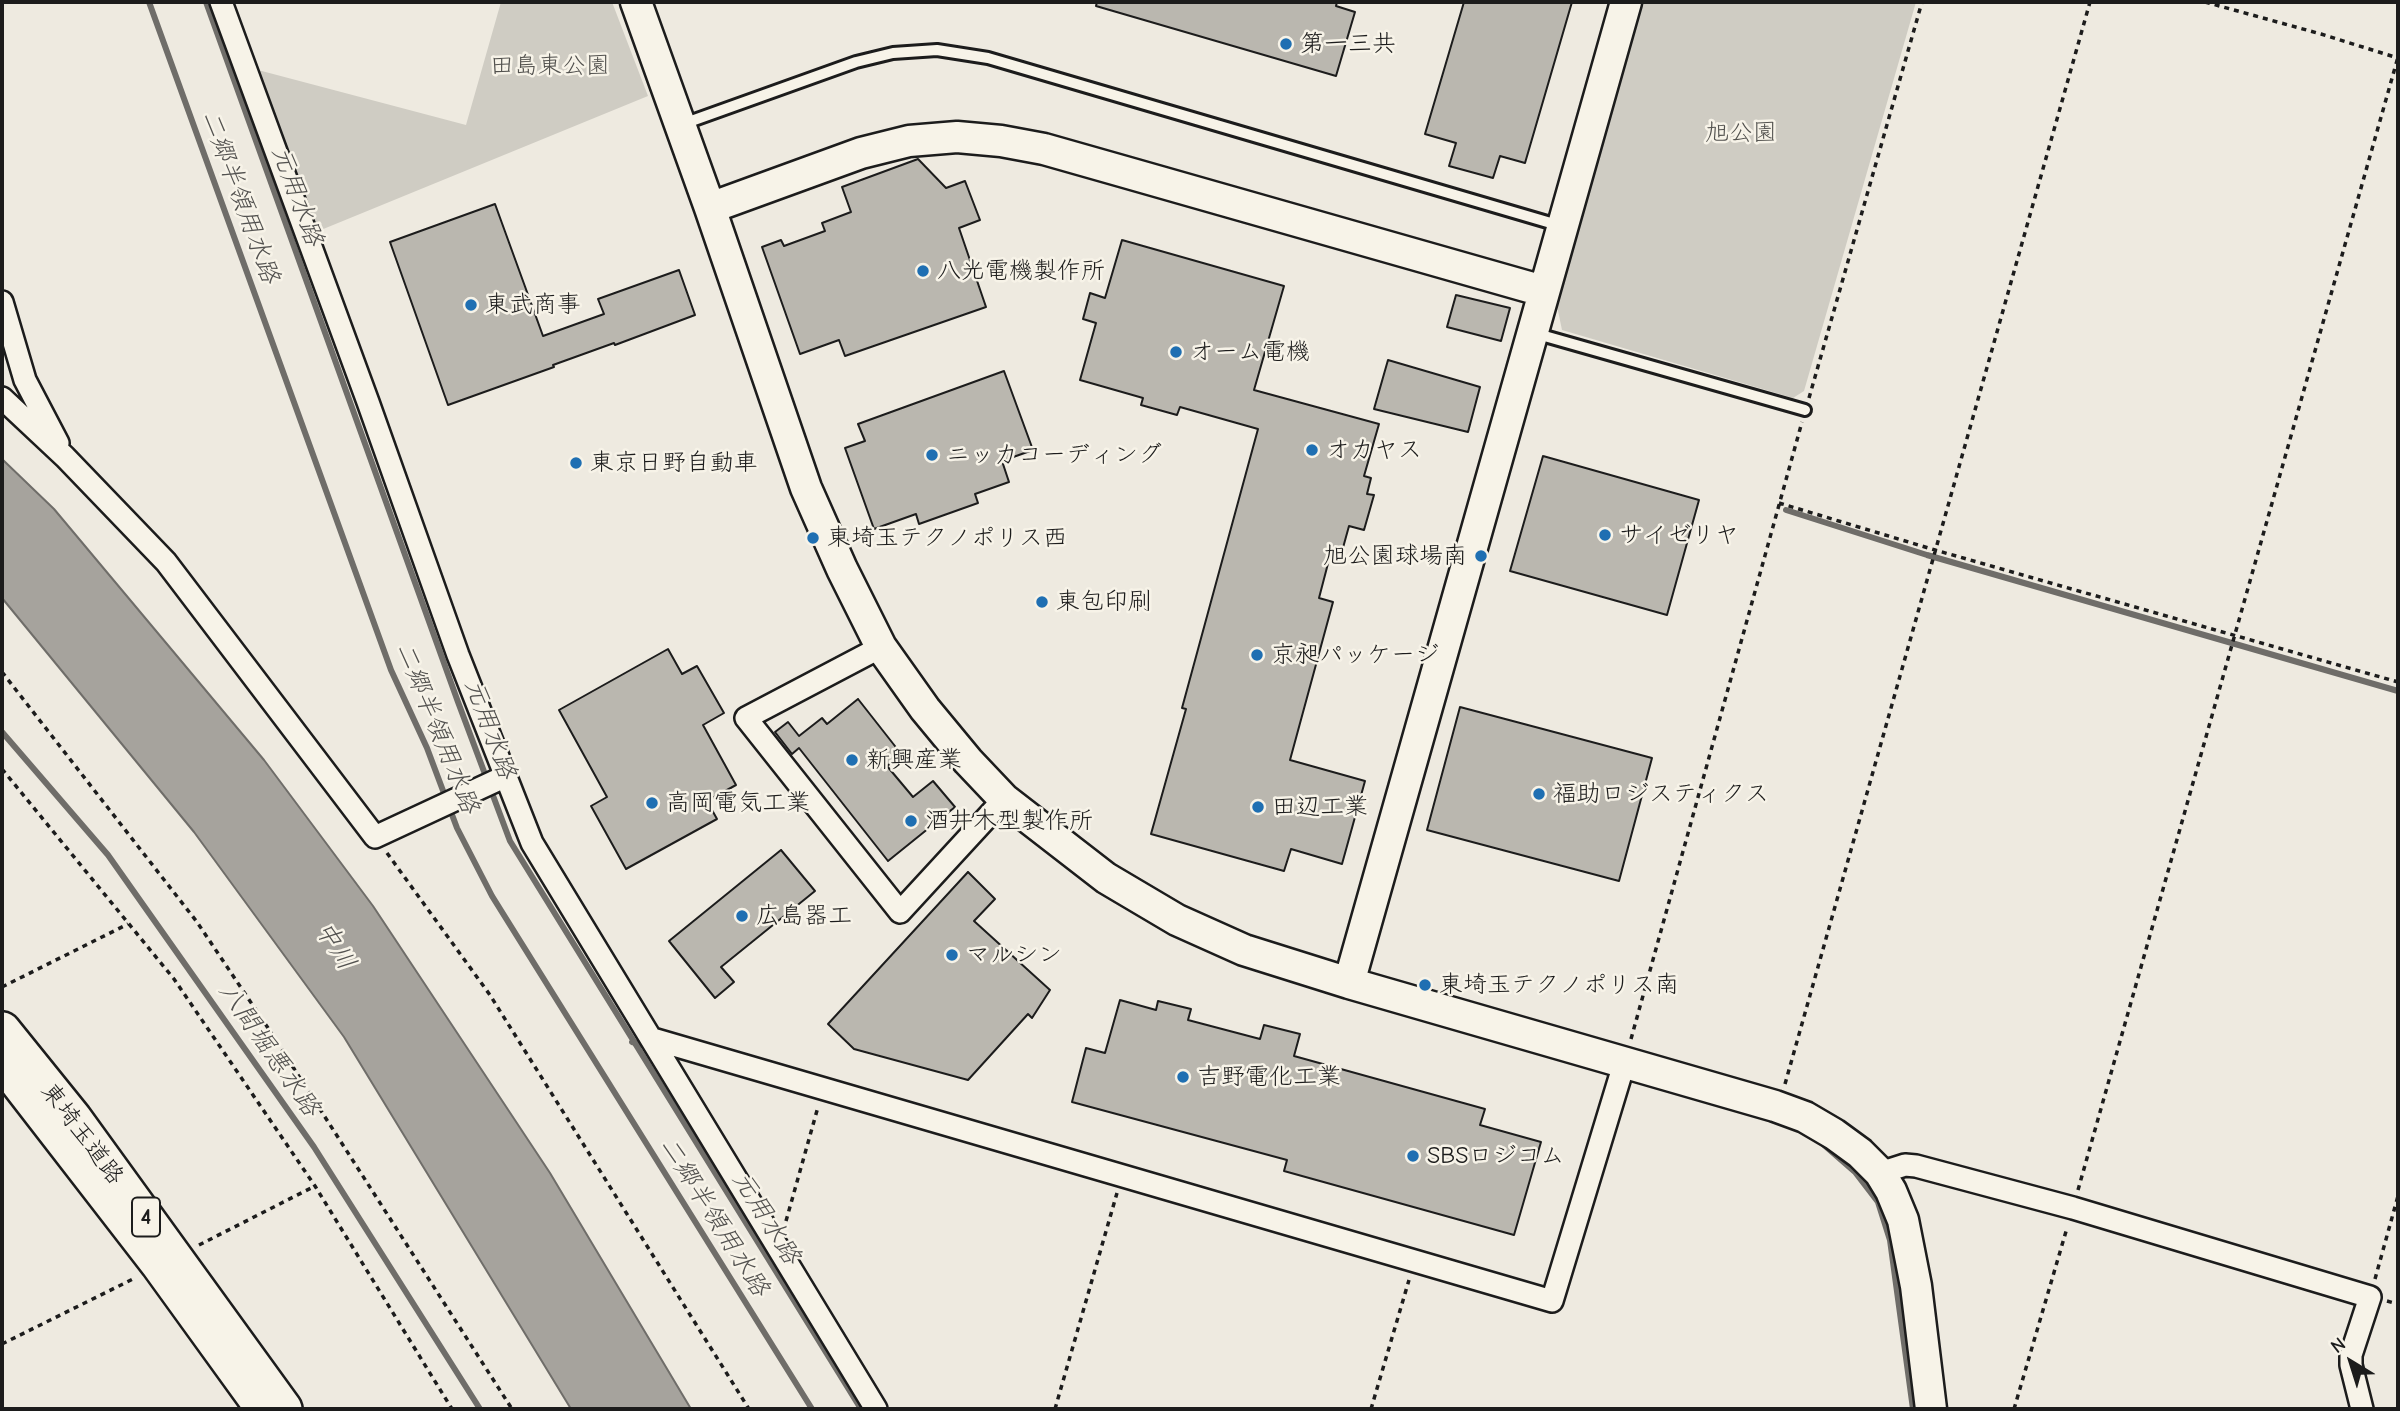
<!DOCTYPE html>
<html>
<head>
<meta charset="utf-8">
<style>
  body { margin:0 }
  #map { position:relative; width:2400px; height:1411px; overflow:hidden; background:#eeeae0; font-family:"Comic Neue",sans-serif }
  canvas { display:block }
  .frame { position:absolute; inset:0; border:4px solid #1c1c1c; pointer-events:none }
  .north { position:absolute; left:2316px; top:1327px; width:70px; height:70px; -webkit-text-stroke:5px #f7f3e8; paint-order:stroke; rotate:322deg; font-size:19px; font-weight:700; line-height:28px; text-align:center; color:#1c1c1c }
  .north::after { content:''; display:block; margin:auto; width:24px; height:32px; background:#1c1c1c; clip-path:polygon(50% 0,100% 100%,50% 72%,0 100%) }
</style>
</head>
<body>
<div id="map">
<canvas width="2400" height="1411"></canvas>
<div class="frame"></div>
<div class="north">N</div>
</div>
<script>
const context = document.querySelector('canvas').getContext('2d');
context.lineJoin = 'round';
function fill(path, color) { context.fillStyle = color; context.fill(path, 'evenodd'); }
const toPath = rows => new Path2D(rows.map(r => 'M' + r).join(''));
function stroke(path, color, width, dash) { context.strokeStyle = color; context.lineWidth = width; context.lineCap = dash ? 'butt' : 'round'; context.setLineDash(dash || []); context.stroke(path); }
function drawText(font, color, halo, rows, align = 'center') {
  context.font = font + ' "Comic Neue","Klee One",sans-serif'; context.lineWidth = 5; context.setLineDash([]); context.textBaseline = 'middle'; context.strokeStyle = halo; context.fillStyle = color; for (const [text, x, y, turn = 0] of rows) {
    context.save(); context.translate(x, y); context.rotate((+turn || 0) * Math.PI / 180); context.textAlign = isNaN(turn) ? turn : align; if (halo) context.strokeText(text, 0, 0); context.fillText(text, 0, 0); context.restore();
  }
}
fill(toPath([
  [501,2,612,2,648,96,316,232,258,70,466,125],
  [1641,2,1916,2,1804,391,1793,398,1562,330,1557,306]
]), '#cfccc3');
const water = toPath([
  [2,459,54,509,264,760,373,906,550,1173,691,1409,571,1409,344,1037,194,832,2,598,2,459]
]);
fill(water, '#a6a39d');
stroke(water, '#6f6d69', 2);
stroke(toPath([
  [149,2,391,670,427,748,457,828,492,896,812,1409],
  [206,2,458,702,510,841,861,1409],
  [1786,510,1927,555,2398,691],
  [2,732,108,855,314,1147,480,1409],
  [632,1042,647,1046],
  [1824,1145,1855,1172,1878,1202,1890,1240,1913,1409]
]), '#6f6d69', 6);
const building = toPath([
  [1097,2,1337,2,1336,6,1355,12,1336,76,1096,6,1097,2],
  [1464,2,1572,2,1525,163,1500,156,1493,178,1449,166,1456,143,1425,134,1464,2],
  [918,159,946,188,965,181,980,220,959,228,986,307,845,356,839,340,800,354,762,247,781,240,784,246,825,231,822,223,851,212,842,187,918,159],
  [495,204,543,336,604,314,598,299,679,270,695,315,615,345,614,343,553,365,554,367,448,405,390,242,495,204],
  [1122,240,1284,286,1254,390,1379,424,1364,476,1371,478,1367,494,1374,495,1364,530,1349,526,1341,555,1331,552,1319,598,1333,602,1290,760,1365,781,1342,864,1291,849,1284,871,1151,834,1186,709,1182,708,1258,429,1180,407,1177,415,1141,405,1143,398,1080,380,1096,323,1083,319,1090,293,1105,298,1122,240],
  [1456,295,1510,308,1501,341,1447,327,1456,295],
  [1388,360,1480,387,1468,432,1374,409,1388,360],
  [1004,371,1033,450,1002,461,1009,482,975,494,978,503,919,524,916,514,874,529,845,448,865,441,858,424,1004,371],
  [1543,456,1699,500,1667,615,1510,571,1543,456],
  [668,649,682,674,697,666,724,713,703,725,736,785,707,801,717,819,626,869,591,806,607,797,559,710,668,649],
  [858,699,902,755,887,766,913,797,933,781,955,807,888,861,799,748,792,754,775,732,788,722,799,736,822,718,827,724,858,699],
  [1460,707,1652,758,1619,881,1427,830,1460,707],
  [781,850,815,891,721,967,734,982,715,998,669,941,781,850],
  [968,872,995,899,974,921,1050,990,1032,1018,1028,1014,968,1080,854,1049,828,1024,968,872],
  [1120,1000,1156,1010,1158,1001,1191,1009,1188,1020,1260,1039,1264,1025,1300,1034,1294,1056,1485,1109,1480,1125,1541,1142,1514,1235,1284,1171,1287,1160,1072,1102,1086,1048,1105,1053,1120,1000]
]);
fill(building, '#bab7af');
stroke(building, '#1c1c1c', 2);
const lane = toPath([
  [683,124,856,62,893,53,937,50,988,58,1561,226],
  [1534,333,1805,410]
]);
const street = toPath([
  [221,2,368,402,458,655,532,843,876,1409],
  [2,302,25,380,58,443],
  [2,398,65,457,166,562,375,837,504,777],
  [881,647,746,718,900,912,1004,799],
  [653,1039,1552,1301,1624,1064],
  [2,1073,153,1268,255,1409],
  [1880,1173,1905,1165,1916,1166,2073,1208,2370,1297,2351,1355,2351,1365,2362,1409]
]);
const secondary = toPath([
  [636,2,710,208,806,488,842,569,881,647,925,709,968,761,1004,799,1106,878,1177,920,1244,950,1349,983,1775,1106,1805,1117,1834,1134,1860,1153,1880,1173,1891,1191,1903,1220,1916,1286,1931,1409],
  [710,208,861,153,909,141,957,137,1001,141,1044,149,1125,172,1543,291],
  [1349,983,1626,2]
]);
const highway = toPath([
  [2,1031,73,1119,283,1409]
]);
stroke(lane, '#1c1c1c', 16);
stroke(street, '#1c1c1c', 26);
stroke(secondary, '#1c1c1c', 35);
stroke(highway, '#1c1c1c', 42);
stroke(toPath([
  [2205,2,2321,34,2398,58],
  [1809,398,1922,2],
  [1779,503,1935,550,2398,682],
  [2,672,197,922,268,1028,512,1409],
  [2,769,174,979,315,1186,452,1409],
  [387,853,490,995,749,1409],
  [2,987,128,924],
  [1631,1039,1802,422],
  [1785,1084,2090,2],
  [2078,1190,2398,57],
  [786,1221,818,1107],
  [199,1245,315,1186],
  [2375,1279,2398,1196],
  [2387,1301,2398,1304],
  [2,1344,135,1278],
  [1055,1409,1117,1193],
  [1371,1409,1409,1280],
  [2014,1409,2067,1228]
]), '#1c1c1c', 3.5, [5, 5]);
stroke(lane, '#f7f3e8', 10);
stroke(street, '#f7f3e8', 21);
stroke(secondary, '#f7f3e8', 30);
stroke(highway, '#f7f3e8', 37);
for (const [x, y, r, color] of [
  [1286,44,7,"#1f6fb2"],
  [923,271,7,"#1f6fb2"],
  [471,305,7,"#1f6fb2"],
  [1176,352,7,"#1f6fb2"],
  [1312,450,7,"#1f6fb2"],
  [932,455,7,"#1f6fb2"],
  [576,463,7,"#1f6fb2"],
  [1605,535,7,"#1f6fb2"],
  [813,538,7,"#1f6fb2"],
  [1481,556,7,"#1f6fb2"],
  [1042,602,7,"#1f6fb2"],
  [1257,655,7,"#1f6fb2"],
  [852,760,7,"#1f6fb2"],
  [1539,794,7,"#1f6fb2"],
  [652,803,7,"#1f6fb2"],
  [1258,807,7,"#1f6fb2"],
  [911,821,7,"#1f6fb2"],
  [742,916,7,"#1f6fb2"],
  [952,955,7,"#1f6fb2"],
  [1425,985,7,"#1f6fb2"],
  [1183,1077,7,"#1f6fb2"],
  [1413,1156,7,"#1f6fb2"]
]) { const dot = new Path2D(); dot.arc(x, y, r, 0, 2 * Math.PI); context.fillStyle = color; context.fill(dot); stroke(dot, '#f7f3e8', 2.5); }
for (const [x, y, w] of [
  [146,1217,28]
]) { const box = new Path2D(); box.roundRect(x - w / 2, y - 19.5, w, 39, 5); context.fillStyle = '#f7f3e8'; context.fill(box); stroke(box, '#1c1c1c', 2); }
drawText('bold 23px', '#1c1c1c', null, [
  ["4",146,1217]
]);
drawText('24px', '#1c1c1c', '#f7f3e8', [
  ["第一三共",1300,44],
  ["八光電機製作所",937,271],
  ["東武商事",485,305],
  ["オーム電機",1190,352],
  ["オカヤス",1326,450],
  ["ニッカコーディング",946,455],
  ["東京日野自動車",590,463],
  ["サイゼリヤ",1619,535],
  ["東埼玉テクノポリス西",827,538],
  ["旭公園球場南",1467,556,"right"],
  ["東包印刷",1056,602],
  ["京昶パッケージ",1271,655],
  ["新興産業",866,760],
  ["福助ロジスティクス",1553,794],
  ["高岡電気工業",666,803],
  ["田辺工業",1272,807],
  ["酒井木型製作所",925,821],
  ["広島器工",756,916],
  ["マルシン",966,955],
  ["東埼玉テクノポリス南",1439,985],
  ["吉野電化工業",1197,1077],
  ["SBSロジコム",1427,1156]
], 'left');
drawText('24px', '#52514e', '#f7f3e8', [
  ["田島東公園",550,66],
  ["旭公園",1741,133]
]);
drawText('24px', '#1c1c1c', '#f7f3e8', [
  ["東埼玉道路",82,1134,53]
]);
drawText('italic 26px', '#535250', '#f7f3e8', [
  ["元用水路",297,196,70],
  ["二郷半領用水路",240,197,70],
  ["二郷半領用水路",437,728,68],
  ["元用水路",490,729,70],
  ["中川",335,946,58],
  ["八間堀悪水路",269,1050,55],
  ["二郷半領用水路",714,1217,58],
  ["元用水路",766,1218,58]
]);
</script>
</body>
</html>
